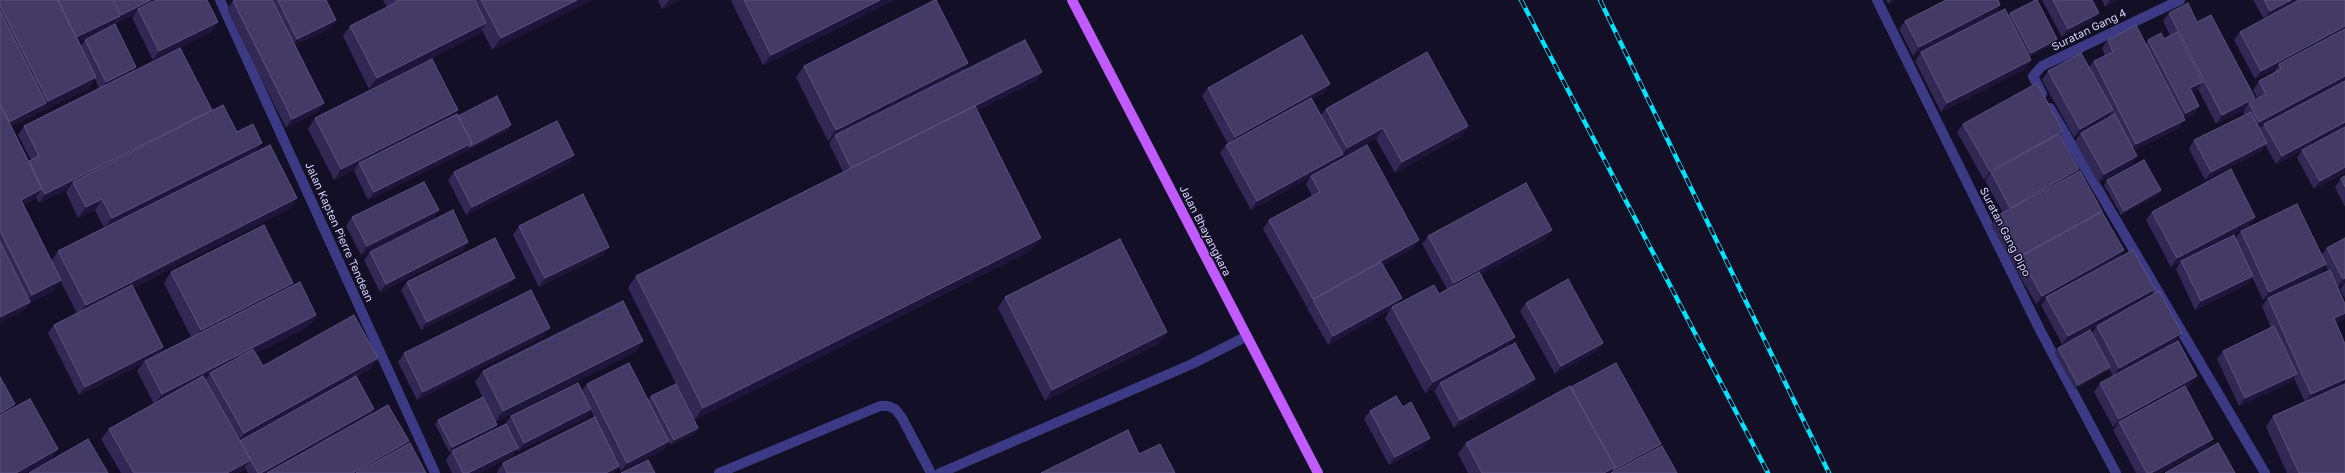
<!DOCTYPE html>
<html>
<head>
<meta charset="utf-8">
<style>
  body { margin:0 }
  canvas { display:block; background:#130f26 }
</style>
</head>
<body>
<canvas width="2345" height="473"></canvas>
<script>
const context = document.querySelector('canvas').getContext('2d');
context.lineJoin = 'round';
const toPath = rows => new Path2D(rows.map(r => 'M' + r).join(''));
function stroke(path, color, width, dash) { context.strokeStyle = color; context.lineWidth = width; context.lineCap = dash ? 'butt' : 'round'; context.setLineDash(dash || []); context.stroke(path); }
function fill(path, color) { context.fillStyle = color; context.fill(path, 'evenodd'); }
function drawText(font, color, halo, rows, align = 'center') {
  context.font = font + ' "Golos Text",sans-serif'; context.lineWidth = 3; context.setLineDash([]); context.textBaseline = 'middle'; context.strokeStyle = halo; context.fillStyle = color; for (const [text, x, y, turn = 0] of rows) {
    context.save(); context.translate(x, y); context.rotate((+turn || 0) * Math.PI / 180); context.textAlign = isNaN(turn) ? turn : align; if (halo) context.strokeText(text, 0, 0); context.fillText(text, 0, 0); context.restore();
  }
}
stroke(toPath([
  [220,0,435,473],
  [1877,0,2040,330,2116,473],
  [2042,94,2033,76,2042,66,2180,0],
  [2050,108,2265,473],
  [719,473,880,406,888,406,895,409,902,418,931,473],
  [940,473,1192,364,1247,336]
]), '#3d3a85', 10);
stroke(toPath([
  [1072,0,1318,473]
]), '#c25bff', 10);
const rail = toPath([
  [1521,0,1768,473],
  [1600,0,1829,473]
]);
stroke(rail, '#00e5ff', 4.5);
stroke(rail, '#130f26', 3, [9]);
fill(toPath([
  [0,0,207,0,218,22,212,31,153,60,132,18,135,14,116,23,115,22,114,24,79,42,81,46,85,40,136,67,133,71,211,112,237,132,297,198,289,209,133,288,163,347,159,353,191,337,164,283,171,272,290,287,316,315,309,326,256,353,263,366,378,358,371,368,356,377,370,415,407,445,426,473,248,473,245,468,243,470,238,473,121,473,101,439,109,429,154,404,137,371,143,363,79,395,48,333,54,325,77,313,60,280,53,291,30,303,24,310,0,322],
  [95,79,99,88,24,126,18,135,31,160,29,161,11,126,89,88],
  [69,188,66,192,78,218,95,210,104,228,58,251,51,261,23,205,35,199,36,197,39,203],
  [235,0,326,0,336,20,330,28,295,45,324,103,318,112,286,128,227,10,233,1],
  [383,0,592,0,492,50,482,30,479,34,369,89,343,36,350,26,387,7],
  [658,0,680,0,662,9],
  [732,0,894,0,763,65,731,1],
  [1886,0,1896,0,1888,4],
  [2042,0,2092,0,2093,21,2062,37],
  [2102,0,2119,0,2105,7],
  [2253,0,2344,0,2345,173,2314,189,2297,158,2302,150,2276,164,2265,145,2261,151,2205,180,2189,149,2194,140,2245,115,2243,112,2245,109,2216,124,2198,89,2197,90,2192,92,2199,106,2194,114,2184,119,2179,128,2135,150,2132,164,2098,183,2075,141,2081,133,2074,137,2042,80,2048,71,2089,67,2094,61,2105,56,2102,48,2108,40,2146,44,2148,40,2164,39,2170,35,2163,21,2169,13,2197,22,2255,98,2253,101,2258,99,2253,90,2259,81,2274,73,2273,73,2277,68,2255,79,2234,40,2240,32,2264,19],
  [2000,5,1995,13,1913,56,1899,29,1905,21],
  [2010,13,2057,39,2054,43,2029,57,2025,69,1941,112,1915,61,1921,52,2008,16],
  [968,63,963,71,1042,72,1036,81,977,110,1032,250,694,420,628,288,636,276,843,172,829,143,832,139,828,141,796,77,804,66],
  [1208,88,1324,93,1312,99,1321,115,1326,109,1468,126,1461,136,1395,173,1376,139,1340,158,1338,161,1414,248,1383,265,1397,304,1439,294,1447,289,1422,244,1428,236,1546,239,1481,274,1509,346,1529,387,1454,428,1434,391,1438,386,1425,393,1385,318,1390,310,1328,345,1307,308,1309,306,1307,307,1263,229,1269,220,1312,196,1306,184,1310,177,1251,210,1220,153,1226,145,1228,144,1202,96],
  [455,115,511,125,508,130,368,200,354,171,355,169,334,180,308,129,315,118],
  [1963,124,2063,131,2060,135,2079,169,2077,172,2102,211,2100,213,2119,257,2155,289,2150,296,2176,341,2116,374,2191,385,2186,388,2213,439,2207,447,2160,473,2136,473,2113,430,2117,425,2113,427,2094,392,2100,383,2113,376,2109,369,2107,371,2075,389,2054,352,2058,348,2092,333,2097,326,2062,344,2041,305,2045,300,2036,304,2014,266,2016,264,2014,265,1991,225,1997,216,2003,213,1985,181,1987,178,1984,180,1957,132],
  [569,163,466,215,448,180,454,172],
  [2345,176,2345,207,2335,187,2341,178],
  [2107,180,2161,190,2158,195,2121,215,2104,185],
  [2152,212,2255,217,2249,225,2192,255,2235,239,2241,231,2322,254,2327,248,2345,238,2345,298,2340,289,2344,284,2337,287,2345,304,2345,316,2343,320,2336,323,2345,473,2287,473,2266,427,2273,416,2305,402,2294,378,2291,382,2239,406,2217,359,2223,351,2271,328,2262,306,2268,298,2328,271,2326,265,2321,272,2263,300,2252,277,2248,284,2195,310,2176,269,2181,261,2171,267,2146,220],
  [352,217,433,219,361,255,346,226],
  [519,226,603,255,539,287,513,235],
  [468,242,462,251,380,292,364,260,370,252],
  [407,282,509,286,421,330,401,290],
  [1005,297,1167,332,1159,343,1045,401,998,308],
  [1526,303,1603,343,1597,351,1555,374,1520,311],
  [544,336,417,400,398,362,404,353],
  [643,341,635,352,495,422,475,382,483,371],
  [587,384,648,400,651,396,698,428,695,433,671,445,669,442,663,450,621,471,619,467,614,473,497,473,497,472,503,463,594,418,591,410,586,418,518,451,517,449,512,456,479,473,452,473,446,460,452,451,505,424,511,416,582,391],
  [1571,387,1658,447,1677,473,1468,473,1458,454,1466,443],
  [1403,407,1425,446,1389,465,1364,419,1370,411],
  [438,420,493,430,449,452,435,424]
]), '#312854');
fill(toPath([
  [151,0,162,0,138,9,135,14,116,23,121,15],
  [577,0,592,0,492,50,501,38],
  [670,0,680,0,662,9,668,1],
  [880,0,894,0,763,65,771,55],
  [1891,0,1896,0,1888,4],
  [2110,0,2119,0,2105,7],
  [2291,0,2301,0,2264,20,2270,11],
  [2000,5,1995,13,1913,56,1919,47],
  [2099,13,2093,21,2062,37,2068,29],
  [120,16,114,24,71,46,76,37],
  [336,20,330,28,291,47,297,39],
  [218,22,212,31,153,60,159,51],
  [486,23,479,34,369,89,377,78],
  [2345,26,2345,31,2279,64,2277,68,2255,79,2261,71],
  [2057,39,2054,43,2028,57,2031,53],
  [2031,60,2025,69,1941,112,1947,103],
  [968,63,961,74,835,135,832,139,828,141,836,130],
  [136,67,130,75,100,90,106,82],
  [1042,72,1036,81,846,177,852,168],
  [2345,76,2345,82,2264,124,2263,126,2253,131,2259,122],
  [96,77,89,88,40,112,48,101],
  [2203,82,2197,90,2184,97,2190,88],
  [1330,84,1324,93,1229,145,1235,137],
  [2255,98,2250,105,2249,103,2245,109,2216,124,2222,115],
  [46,103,40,112,2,131,8,123],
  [324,103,318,112,286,128,292,119],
  [2199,106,2194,114,2180,121,2186,113],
  [212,110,206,119,73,182,69,188,39,203,45,194],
  [458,110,450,121,359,163,355,169,334,180,341,169],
  [2113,110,2107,119,2074,137,2080,129],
  [2185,120,2179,128,2130,153,2136,144],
  [2345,122,2345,127,2276,164,2282,156],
  [511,125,508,130,368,200,374,192,472,143],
  [1468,126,1461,136,1395,173,1402,162],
  [1383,128,1376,139,1340,159,1347,148],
  [2063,131,2057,139,1991,172,1987,178,1984,180,1990,171],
  [262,143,254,154,104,229,112,218],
  [2267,143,2261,151,2205,180,2211,172],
  [1343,154,1337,162,1311,176,1310,177,1251,210,1257,201],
  [574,155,569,163,466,215,472,207],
  [2137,156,2132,164,2098,183,2104,174],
  [2345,167,2345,173,2314,189,2320,181],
  [2079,169,2073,178,2004,216,2010,208],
  [42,189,35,199,13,211,21,200],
  [2161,190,2158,195,2121,215,2124,211],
  [297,198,289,209,78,316,86,305],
  [102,199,95,210,78,218,86,207],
  [439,210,433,219,361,255,367,246],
  [2102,211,2096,219,2020,257,2016,264,2014,265,2020,256],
  [2255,217,2249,225,2171,267,2177,258],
  [1552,230,1546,239,1448,292,1454,283],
  [1041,238,1032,250,694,420,703,408],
  [1419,240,1414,248,1315,303,1313,300,1309,306,1307,307,1313,299],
  [468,242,462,251,380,292,386,284],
  [609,247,603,255,539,287,545,278],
  [2124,250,2118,259,2046,297,2045,300,2036,304,2042,296],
  [2326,264,2321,272,2263,300,2269,292],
  [2253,276,2248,284,2195,310,2201,301],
  [515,278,509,286,421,330,427,322],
  [2345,278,2345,283,2344,284,2337,287,2343,279],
  [61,280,53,291,30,303,24,310,0,322,0,317,25,304,32,295],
  [293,283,285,293,193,340,201,330],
  [2155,289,2149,298,2062,344,2068,336],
  [1402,298,1396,307,1392,307,1390,310,1328,345,1333,336],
  [2345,313,2345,316,2343,320,2328,327,2334,318],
  [316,315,309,326,212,375,210,373,207,378,154,405,162,394],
  [550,328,544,336,417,400,423,392],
  [1167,332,1159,343,1045,401,1052,390],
  [2182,333,2176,341,2113,376,2119,368],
  [1515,337,1507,348,1440,383,1438,386,1425,393,1433,382],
  [643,341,635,352,495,422,503,411],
  [1603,343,1597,351,1555,374,1561,366],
  [163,347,158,356,145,361,143,363,79,395,85,387],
  [378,358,371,368,237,444,244,433],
  [2110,367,2107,371,2075,389,2078,385],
  [2297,374,2291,382,2239,406,2245,398],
  [2197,376,2191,385,2120,423,2119,422,2117,425,2113,427,2119,419],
  [1535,379,1529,387,1454,428,1460,420],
  [2345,379,2345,385,2305,402,2311,394],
  [15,404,10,412,0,418,0,413],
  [374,409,369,418,270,473,261,473],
  [591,409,586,418,518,451,524,443],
  [497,425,493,430,449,452,452,447],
  [698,428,695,433,671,445,674,440],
  [1430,438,1425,446,1389,465,1395,457],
  [2213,439,2207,447,2160,473,2151,473],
  [409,441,403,450,362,473,353,473],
  [669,441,663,450,621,471,627,463],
  [1661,444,1655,452,1617,473,1604,473],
  [518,448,512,456,479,473,468,473],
  [58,449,51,460,27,473,16,473],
  [251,460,243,470,238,473,227,473],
  [619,466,614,473,606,473]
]), '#1d163a');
const building = toPath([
  [0,0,58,0,96,77,48,101,0,6,0,0],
  [58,0,112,0,120,16,76,37,58,0],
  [114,0,151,0,121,15,114,0],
  [156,0,207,0,218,22,159,51,138,9,156,0],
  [235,0,272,0,324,103,292,119,233,1,235,0],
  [278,0,326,0,336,20,297,39,278,0],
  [396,0,475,0,486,23,377,78,350,26,397,2,396,0],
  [481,0,577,0,501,38,481,0],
  [744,0,880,0,771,55,744,0],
  [935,0,936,0,968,63,836,130,804,66,935,0],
  [1946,0,1998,0,2000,5,1919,47,1905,21,1946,0],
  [2036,0,2037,0,2057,39,2031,53,2010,13,2036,0],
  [2053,0,2092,0,2099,13,2068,29,2053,0],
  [2264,0,2291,0,2270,11,2264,0],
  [2299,0,2344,0,2345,1,2345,26,2261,71,2240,32,2299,0],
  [2188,3,2197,22,2211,15,2255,98,2222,115,2169,13,2188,3],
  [2005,9,2031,60,1947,103,1921,52,2005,9],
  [0,11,46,103,9,122,0,104,0,11],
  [115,24,136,67,106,82,85,40,115,24],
  [2136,25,2185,120,2136,144,2094,61,2113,52,2108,40,2136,25],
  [2345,29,2345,76,2259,122,2249,103,2266,94,2259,81,2281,69,2279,64,2345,29],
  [2177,32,2203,82,2190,88,2199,106,2186,113,2148,40,2161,33,2164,39,2177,32],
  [1302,35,1330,84,1235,137,1208,88,1302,35],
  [1025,40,1042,72,851,168,835,135,1025,40],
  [180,48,212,110,45,194,29,161,39,156,24,126,180,48],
  [1427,52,1468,126,1402,162,1383,128,1347,148,1326,109,1427,52],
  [2081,53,2113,110,2080,129,2048,71,2081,53],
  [432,59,458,110,341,169,315,118,432,59],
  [2345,81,2345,122,2282,156,2264,124,2345,81],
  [2037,83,2063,131,1990,171,1963,124,2037,83],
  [497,96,511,125,469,147,472,143,458,116,497,96],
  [1311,98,1343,154,1257,201,1226,145,1311,98],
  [0,104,42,189,21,200,61,280,32,295,0,231,0,104],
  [223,105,237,132,253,124,262,143,112,218,102,199,86,207,73,182,223,105],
  [975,106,1041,238,703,408,636,276,975,106],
  [2251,112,2267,143,2211,172,2194,140,2251,112],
  [457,114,472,143,374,192,359,163,457,114],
  [2115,114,2137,156,2104,174,2081,133,2115,114],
  [557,121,574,155,472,207,454,172,557,121],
  [2345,127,2345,167,2320,181,2302,150,2345,127],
  [2059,134,2079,169,2010,208,1991,172,2059,134],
  [270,145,297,198,86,305,58,251,270,145],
  [1367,145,1419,240,1313,299,1269,220,1320,192,1311,176,1367,145],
  [2144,160,2161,190,2124,211,2107,180,2144,160],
  [2231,169,2255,217,2177,258,2152,212,2231,169],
  [2080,171,2102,211,2020,256,1997,216,2080,171],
  [2345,176,2345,187,2341,178,2345,176],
  [424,182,439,210,367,246,352,217,424,182],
  [1526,183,1552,230,1454,283,1428,236,1526,183],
  [583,194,609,247,545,278,519,226,583,194],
  [2297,204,2326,264,2269,292,2241,231,2297,204],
  [453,210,468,242,386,284,370,252,453,210],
  [2102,212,2124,250,2042,296,2020,257,2102,212],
  [264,225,293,283,201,330,171,272,264,225],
  [2234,235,2253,276,2201,301,2181,261,2234,235],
  [495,238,515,278,427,322,407,282,495,238],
  [2345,238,2345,278,2343,279,2327,248,2345,238],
  [1120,239,1167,332,1052,390,1005,297,1120,239],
  [0,242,30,302,0,317,0,242],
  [2133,250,2155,289,2068,336,2046,297,2133,250],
  [1381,262,1402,298,1333,336,1313,300,1381,262],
  [2330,270,2345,304,2345,313,2334,318,2345,344,2345,379,2311,394,2268,298,2330,270],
  [1479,272,1515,337,1433,382,1392,307,1434,285,1439,294,1479,272],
  [1568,279,1603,343,1561,366,1526,303,1568,279],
  [300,282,316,315,162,394,145,361,300,282],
  [132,285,163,347,85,387,54,325,132,285],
  [531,290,550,328,423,392,404,353,531,290],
  [2159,291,2182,333,2119,368,2097,326,2159,291],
  [623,301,643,341,503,411,483,371,623,301],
  [354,315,378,358,244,433,210,373,253,349,263,366,354,315],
  [2274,326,2297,374,2245,398,2223,351,2274,326],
  [2090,330,2110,367,2078,385,2058,348,2090,330],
  [2178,341,2197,376,2119,419,2100,383,2178,341],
  [1515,343,1535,379,1460,420,1440,383,1515,343],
  [629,363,669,441,627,463,587,384,629,363],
  [1616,363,1661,444,1613,470,1615,467,1571,387,1616,363],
  [203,376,251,460,227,473,134,473,109,429,203,376],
  [356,376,374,409,261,473,258,473,240,441,356,376],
  [0,377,15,404,0,413,0,377],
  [578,383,591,409,524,443,511,416,578,383],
  [676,384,698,428,674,440,651,396,676,384],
  [2345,384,2345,473,2299,473,2273,416,2345,384],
  [1570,386,1615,467,1604,473,1482,473,1466,443,1570,386],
  [2185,386,2213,439,2151,473,2147,473,2119,422,2185,386],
  [1396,396,1403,407,1411,402,1430,438,1395,457,1370,411,1396,396],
  [483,397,497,425,452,447,438,420,483,397],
  [30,399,58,449,16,473,0,473,0,415,30,399],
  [388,405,409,441,353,473,267,473,388,405],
  [595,417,619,466,606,473,507,473,503,463,595,417],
  [506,424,518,448,468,473,463,473,452,451,506,424],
  [1128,430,1139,454,1160,444,1175,473,1041,473,1128,430],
  [88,439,108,473,29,473,88,439],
  [410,443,426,473,356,473,410,443],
  [2218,443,2235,473,2165,473,2218,443],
  [1662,446,1677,473,1611,473,1662,446],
  [648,460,655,473,621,473,648,460]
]);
fill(building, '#433a66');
stroke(building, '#5a527e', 1);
drawText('11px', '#d9d4ff', '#130f26', [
  ["Suratan Gang 4",2089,30,-26],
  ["Jalan Bhayangkara",1205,231,63],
  ["Jalan Kapten Pierre Tendean",339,232,66],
  ["Suratan Gang Dipo",2005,232,63]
]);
</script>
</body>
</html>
